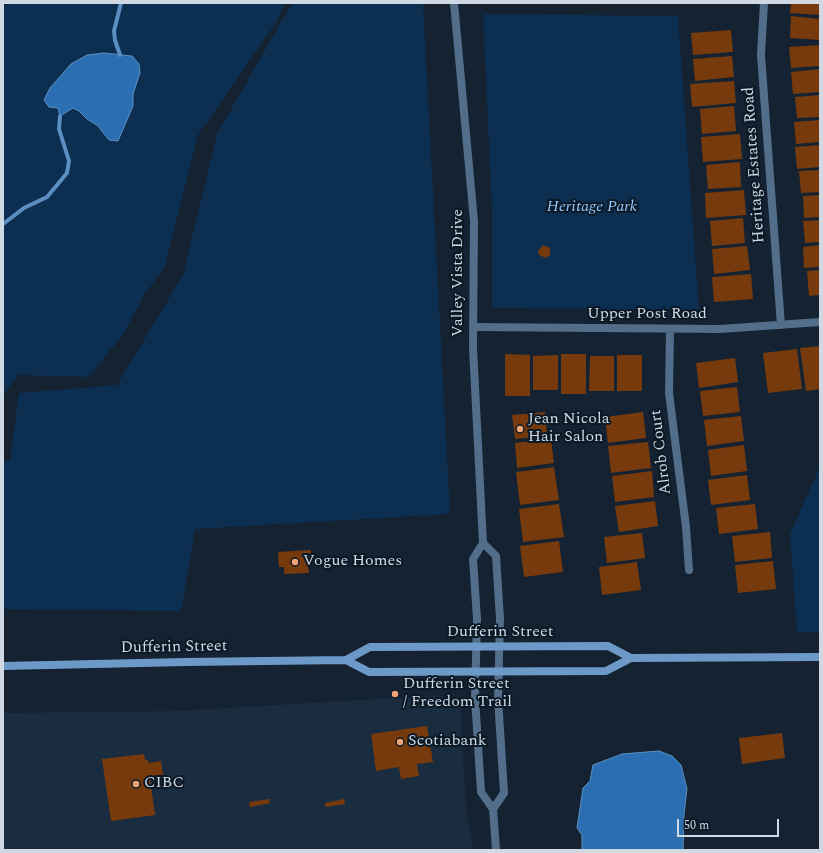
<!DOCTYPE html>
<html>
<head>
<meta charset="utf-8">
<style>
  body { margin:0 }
  #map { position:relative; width:823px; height:853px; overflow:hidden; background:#152231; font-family:Spectral,serif }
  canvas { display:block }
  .frame { position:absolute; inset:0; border:4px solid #d0d9e3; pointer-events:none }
  .scale { position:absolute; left:677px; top:819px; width:102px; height:18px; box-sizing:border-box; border:2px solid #d0d9e3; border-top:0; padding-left:5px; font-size:12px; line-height:14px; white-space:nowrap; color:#d0d9e3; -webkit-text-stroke:3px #0b1927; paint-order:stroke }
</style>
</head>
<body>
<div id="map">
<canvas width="823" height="853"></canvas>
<div class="frame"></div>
<div class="scale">50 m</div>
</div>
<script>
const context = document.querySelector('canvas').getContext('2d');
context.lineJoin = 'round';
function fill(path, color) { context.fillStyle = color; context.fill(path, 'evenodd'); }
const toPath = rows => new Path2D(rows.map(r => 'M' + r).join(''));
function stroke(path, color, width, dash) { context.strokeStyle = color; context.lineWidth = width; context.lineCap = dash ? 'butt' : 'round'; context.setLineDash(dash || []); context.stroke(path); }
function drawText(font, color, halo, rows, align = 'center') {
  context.font = font + ' Spectral,serif'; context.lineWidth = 4; context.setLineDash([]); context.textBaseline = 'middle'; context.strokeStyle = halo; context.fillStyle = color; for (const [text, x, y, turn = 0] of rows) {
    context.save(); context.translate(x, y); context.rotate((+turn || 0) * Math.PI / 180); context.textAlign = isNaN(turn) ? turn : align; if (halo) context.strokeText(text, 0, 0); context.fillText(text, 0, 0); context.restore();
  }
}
fill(toPath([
  [425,696,444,696,461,707,461,728,466,805,473,850,3,850,3,713,177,711]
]), '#1a2c3f');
fill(toPath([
  [9,3,285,3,277,21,198,135,165,266,143,297,124,333,89,377,18,375,3,395,3,8],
  [292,3,423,3,450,514,195,529,181,611,3,609,3,462,10,460,19,393,117,385,183,275,217,134],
  [483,14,678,16,699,310,492,308,492,211],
  [820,466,820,632,797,632,790,534]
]), '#0c2e50');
const water = toPath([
  [104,53,132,56,139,64,140,73,133,94,133,106,118,141,109,140,98,126,87,119,79,111,73,108,60,116,58,108,49,107,44,100,50,88,71,64,87,55,104,53],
  [659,751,672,756,681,765,687,789,684,814,683,850,582,850,582,835,577,828,583,788,590,781,593,765,622,754,659,751]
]);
fill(water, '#2b6fb2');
stroke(water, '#5c8fc1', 1);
stroke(toPath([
  [120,55,115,40,114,31,121,3],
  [3,224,24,208,47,197,67,173,69,161,59,129,60,116]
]), '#5c8fc1', 4);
fill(toPath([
  [791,3,820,3,820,15,790,13],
  [791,16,820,19,820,40,790,38],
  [731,30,733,52,693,55,691,33],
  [820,45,820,66,791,68,789,47],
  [732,56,734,77,695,81,693,59],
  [820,69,820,92,793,94,791,72],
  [734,81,736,103,692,107,690,84],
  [820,95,820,117,797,118,795,97],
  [734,106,736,131,702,134,700,109],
  [820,120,820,142,796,144,794,122],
  [740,134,742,159,703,162,701,137],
  [820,145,820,167,797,169,795,147],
  [740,162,741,187,708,189,706,165],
  [820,170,820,192,801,193,799,171],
  [744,190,746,215,706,218,705,193],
  [820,195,820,217,804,218,803,196],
  [743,218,745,243,712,246,710,221],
  [820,220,820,242,805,243,803,221],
  [543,245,550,248,550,255,546,258,539,255,538,251],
  [820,245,820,267,804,268,803,247],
  [747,246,750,270,714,274,712,249],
  [820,270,820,295,809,296,807,271],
  [751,274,753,299,714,302,712,277],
  [820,346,820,389,806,391,800,348],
  [797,349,802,389,768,393,763,353],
  [505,354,530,355,530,396,505,396],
  [561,354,586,354,586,394,561,394],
  [558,355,558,390,533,390,533,356],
  [617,355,642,355,642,391,617,391],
  [590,356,614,356,614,391,589,391],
  [735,358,738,382,699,388,696,363],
  [737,387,740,412,703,416,700,391],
  [545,412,547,436,515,439,512,415],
  [643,412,646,438,608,443,605,417],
  [741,416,744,441,707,446,704,420],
  [551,439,554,463,517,468,515,443],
  [648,442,651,468,611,473,608,446],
  [744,445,747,471,711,476,708,450],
  [554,467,559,500,520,505,516,472],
  [652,471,654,497,615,502,612,476],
  [747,475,750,500,711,505,708,480],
  [655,501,658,526,619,532,615,506],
  [559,504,564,537,523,542,519,509],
  [755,504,758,529,719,534,716,508],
  [770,532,772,558,735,562,732,536],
  [642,533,645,558,607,563,604,537],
  [559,541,563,572,524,577,520,546],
  [311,550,311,566,308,566,309,573,284,574,284,567,279,567,278,552],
  [773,561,776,589,738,593,735,565],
  [637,562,641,590,602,595,599,567],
  [427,726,433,762,417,764,419,776,401,779,399,767,376,771,371,734],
  [782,733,785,758,742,764,739,738],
  [144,754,145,760,148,760,148,763,161,761,163,776,150,777,155,815,111,821,102,759],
  [269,799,270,803,250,807,249,802],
  [344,799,345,804,325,807,325,803]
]), '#763a0d');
stroke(toPath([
  [764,3,761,55,781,325],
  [473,327,720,329,820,322],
  [670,329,669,393,686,527,689,570]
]), '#536e8b', 8);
stroke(toPath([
  [454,3,474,221,473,348,483,543,473,559,477,619,475,698,481,792,493,809,496,850],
  [483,543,496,556,500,618,498,698,504,793,493,809]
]), '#536e8b', 8);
stroke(toPath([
  [346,660,369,672,606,671,631,658,820,657],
  [3,666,186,662,346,660,370,647,608,646,631,658]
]), '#6d99c8', 8);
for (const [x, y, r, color] of [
  [520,429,4,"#efa376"],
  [295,562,4,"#efa376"],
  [395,694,4,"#efa376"],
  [400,742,4,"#efa376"],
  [136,784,4,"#efa376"]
]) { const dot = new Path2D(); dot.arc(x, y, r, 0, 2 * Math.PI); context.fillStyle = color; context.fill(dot); stroke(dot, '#0b1927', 1.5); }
drawText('16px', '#d0d9e3', '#0b1927', [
  ["Heritage Estates Road",755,165,-94],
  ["Valley Vista Drive",459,273,-90],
  ["Upper Post Road",647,315],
  ["Alrob Court",662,452,-97],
  ["Dufferin Street",500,633],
  ["Dufferin Street",174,648,-1]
]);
drawText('italic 16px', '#94c5fb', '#0b1927', [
  ["Heritage Park",592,208]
]);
drawText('16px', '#d0d9e3', '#0b1927', [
  ["Jean Nicola",528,420],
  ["Hair Salon",528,438],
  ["Vogue Homes",303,562],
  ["Dufferin Street",403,685],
  ["/ Freedom Trail",403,703],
  ["Scotiabank",408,742],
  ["CIBC",144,784]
], 'left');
</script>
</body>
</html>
